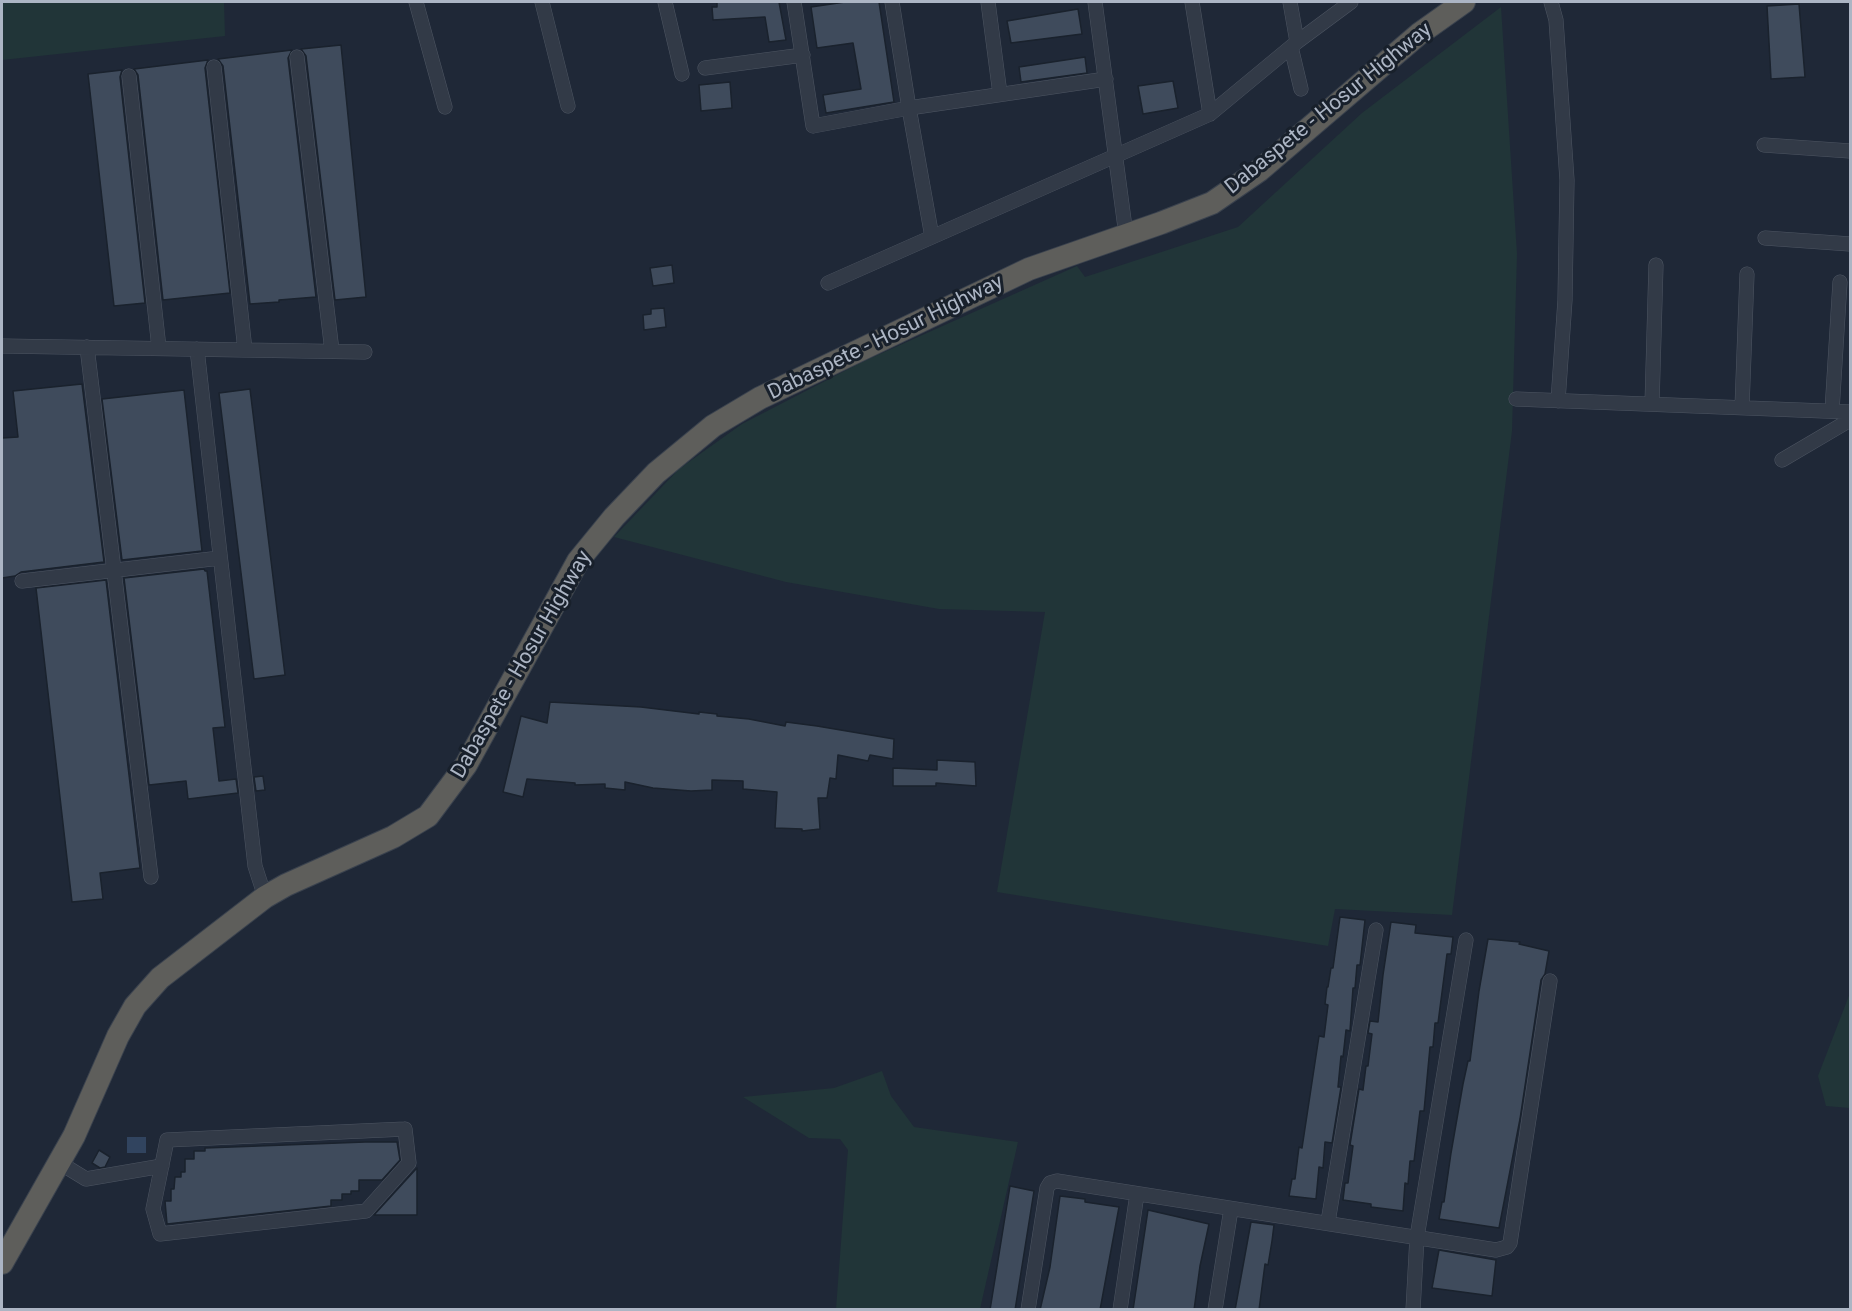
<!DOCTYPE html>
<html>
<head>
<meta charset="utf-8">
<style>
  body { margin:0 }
  #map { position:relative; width:1852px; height:1311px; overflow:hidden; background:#1f2837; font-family:Roboto,sans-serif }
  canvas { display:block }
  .frame { position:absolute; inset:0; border:3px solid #acb5c4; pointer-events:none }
</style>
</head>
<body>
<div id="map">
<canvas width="1852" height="1311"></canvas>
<div class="frame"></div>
</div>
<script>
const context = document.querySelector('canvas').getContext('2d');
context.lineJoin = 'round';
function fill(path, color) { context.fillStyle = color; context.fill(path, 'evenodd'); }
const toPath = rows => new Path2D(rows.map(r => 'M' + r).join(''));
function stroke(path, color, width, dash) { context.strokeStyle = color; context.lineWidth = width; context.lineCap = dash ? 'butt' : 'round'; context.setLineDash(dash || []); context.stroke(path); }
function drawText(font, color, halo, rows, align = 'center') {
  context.font = font + ' Roboto,sans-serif'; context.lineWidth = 6; context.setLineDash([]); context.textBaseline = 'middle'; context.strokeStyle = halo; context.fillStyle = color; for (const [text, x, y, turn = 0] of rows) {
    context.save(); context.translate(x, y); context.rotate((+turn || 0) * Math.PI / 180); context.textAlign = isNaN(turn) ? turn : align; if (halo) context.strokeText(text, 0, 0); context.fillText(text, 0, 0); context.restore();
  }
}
fill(toPath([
  [2,2,224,2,225,36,2,60],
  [1501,7,1517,254,1512,431,1452,915,1335,909,1328,946,997,892,1045,612,939,609,786,582,614,537,679,469,742,424,862,362,1077,266,1085,277,1238,227,1362,113],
  [1850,993,1850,1108,1826,1106,1818,1076],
  [882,1071,891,1096,914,1127,1018,1142,980,1309,836,1309,848,1150,840,1139,809,1138,743,1097,834,1088]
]), '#213538');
fill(toPath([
  [127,1137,146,1137,146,1153,127,1153]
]), '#31445f');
const building = toPath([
  [717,2,779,2,786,40,769,42,765,17,713,20,712,7,717,7,717,2],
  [845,2,879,2,894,102,826,113,823,95,861,89,853,43,817,48,811,7,845,2],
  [1799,4,1805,77,1771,79,1767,6,1799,4],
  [1078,9,1082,34,1011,43,1007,21,1078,9],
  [341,45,366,297,335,300,306,56,301,49,341,45],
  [292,50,288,58,316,297,279,300,279,302,250,304,223,66,218,59,292,50],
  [1085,57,1087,73,1021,82,1019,67,1085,57],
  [208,60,205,68,230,293,163,300,138,75,134,69,208,60],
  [122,70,120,77,145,303,114,306,88,74,122,70],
  [1173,81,1178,108,1143,114,1138,86,1173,81],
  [730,82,732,108,701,111,699,85,730,82],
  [672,265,674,283,653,286,650,268,672,265],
  [664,308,666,327,644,330,643,315,651,314,651,309,664,308],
  [82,384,104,562,21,572,15,576,2,578,2,438,18,437,13,391,82,384],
  [250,389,285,675,254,679,219,393,250,389],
  [184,390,202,551,122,560,102,399,184,390],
  [204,569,205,571,207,571,225,727,213,728,219,781,236,779,238,793,188,799,186,781,149,785,124,578,204,569],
  [106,580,140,868,100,873,103,899,72,902,36,588,106,580],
  [550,702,641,707,699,714,699,712,717,714,717,716,749,719,785,726,786,722,817,726,894,739,893,759,870,755,868,761,838,755,836,779,830,778,827,798,818,798,820,829,802,831,802,829,775,828,777,792,743,789,743,781,712,780,712,790,691,791,653,788,625,782,625,790,605,788,605,784,575,785,575,783,527,779,523,797,503,792,521,716,547,723,550,702],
  [937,760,975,762,976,786,936,783,936,786,893,786,893,768,937,770,937,760],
  [263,776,265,790,256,791,254,777,263,776],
  [1340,917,1365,920,1360,965,1357,965,1355,988,1353,988,1350,1031,1346,1030,1343,1057,1341,1056,1338,1087,1341,1087,1332,1143,1325,1142,1323,1168,1319,1167,1316,1199,1289,1196,1292,1179,1295,1179,1299,1147,1302,1148,1319,1036,1324,1037,1328,1005,1325,1004,1327,987,1328,987,1331,968,1333,968,1340,917],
  [1391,922,1416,925,1415,933,1453,937,1451,954,1447,954,1438,1023,1435,1023,1433,1047,1430,1047,1424,1111,1420,1111,1414,1161,1410,1161,1408,1184,1405,1183,1403,1211,1371,1207,1371,1204,1343,1200,1345,1183,1348,1183,1353,1146,1350,1145,1359,1089,1363,1090,1366,1066,1368,1066,1372,1034,1368,1033,1370,1021,1378,1022,1383,975,1391,922],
  [1488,939,1520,942,1519,944,1549,951,1545,974,1541,980,1520,1119,1499,1228,1439,1219,1442,1202,1444,1202,1451,1153,1463,1084,1468,1061,1470,1061,1479,991,1488,939],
  [365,1142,397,1142,400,1160,382,1180,359,1180,359,1191,351,1191,351,1194,342,1194,342,1200,331,1200,331,1206,167,1224,165,1201,171,1201,171,1189,174,1189,175,1177,181,1177,181,1172,185,1172,185,1159,194,1159,194,1151,205,1151,205,1148,365,1142],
  [99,1150,110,1157,105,1167,100,1168,92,1163,99,1150],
  [417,1168,417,1215,374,1215,416,1169,417,1168],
  [1010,1186,1034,1191,1015,1310,990,1310,1010,1186],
  [1060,1196,1085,1199,1085,1202,1119,1207,1100,1310,1040,1310,1050,1267,1060,1196],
  [1148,1210,1209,1224,1200,1266,1194,1310,1133,1310,1148,1210],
  [1251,1222,1274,1225,1272,1241,1268,1265,1265,1264,1259,1310,1235,1310,1251,1222],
  [1439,1250,1496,1260,1492,1296,1432,1288,1439,1250]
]);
fill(building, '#3f4b5c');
stroke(building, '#1a222d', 1.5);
const minor = toPath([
  [416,2,445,107],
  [542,2,568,106],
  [665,2,682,74],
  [794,2,813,126,909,108,1106,79],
  [892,2,909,108,932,237],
  [988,2,1000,94],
  [1095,2,1126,235],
  [1192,2,1210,114],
  [1290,2,1297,42],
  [1551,2,1556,20,1567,180,1565,300,1558,401],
  [1291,47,1301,89],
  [297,57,332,351],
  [214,67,245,350],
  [705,68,803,55],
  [129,76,159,348],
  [1764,145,1850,151],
  [1765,238,1850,244],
  [828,283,1210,114,1297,42,1351,2],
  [2,346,365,352],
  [87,347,151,877],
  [197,349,255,866,265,897],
  [1516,399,1850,412],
  [1652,404,1656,265],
  [1742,407,1747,274],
  [1832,411,1840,282],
  [1782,460,1850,420],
  [22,581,220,558],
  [405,1129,409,1163,366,1211,160,1234,153,1209,167,1140,405,1129],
  [60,1163,86,1179,162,1166],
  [1328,1222,1376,930],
  [1028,1310,1047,1188,1050,1183,1057,1181,1496,1250,1507,1247,1510,1243,1550,981],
  [1120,1310,1137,1194],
  [1215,1310,1231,1209],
  [1413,1310,1417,1237,1466,940]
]);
const trunk = toPath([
  [2,1263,74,1136,118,1036,135,1006,160,978,265,897,286,885,393,837,428,816,466,765,578,561,614,517,656,473,713,426,760,398,1029,269,1161,223,1212,203,1260,170,1419,34,1464,2]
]);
stroke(minor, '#4d5562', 15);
stroke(trunk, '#3a424e', 24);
stroke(minor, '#323a47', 14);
stroke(trunk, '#5e5e5b', 22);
drawText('21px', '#acb5c4', '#18202b', [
  ["Dabaspete - Hosur Highway",1329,109,-39],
  ["Dabaspete - Hosur Highway",886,338,-26],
  ["Dabaspete - Hosur Highway",522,665,-60]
]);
</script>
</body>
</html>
